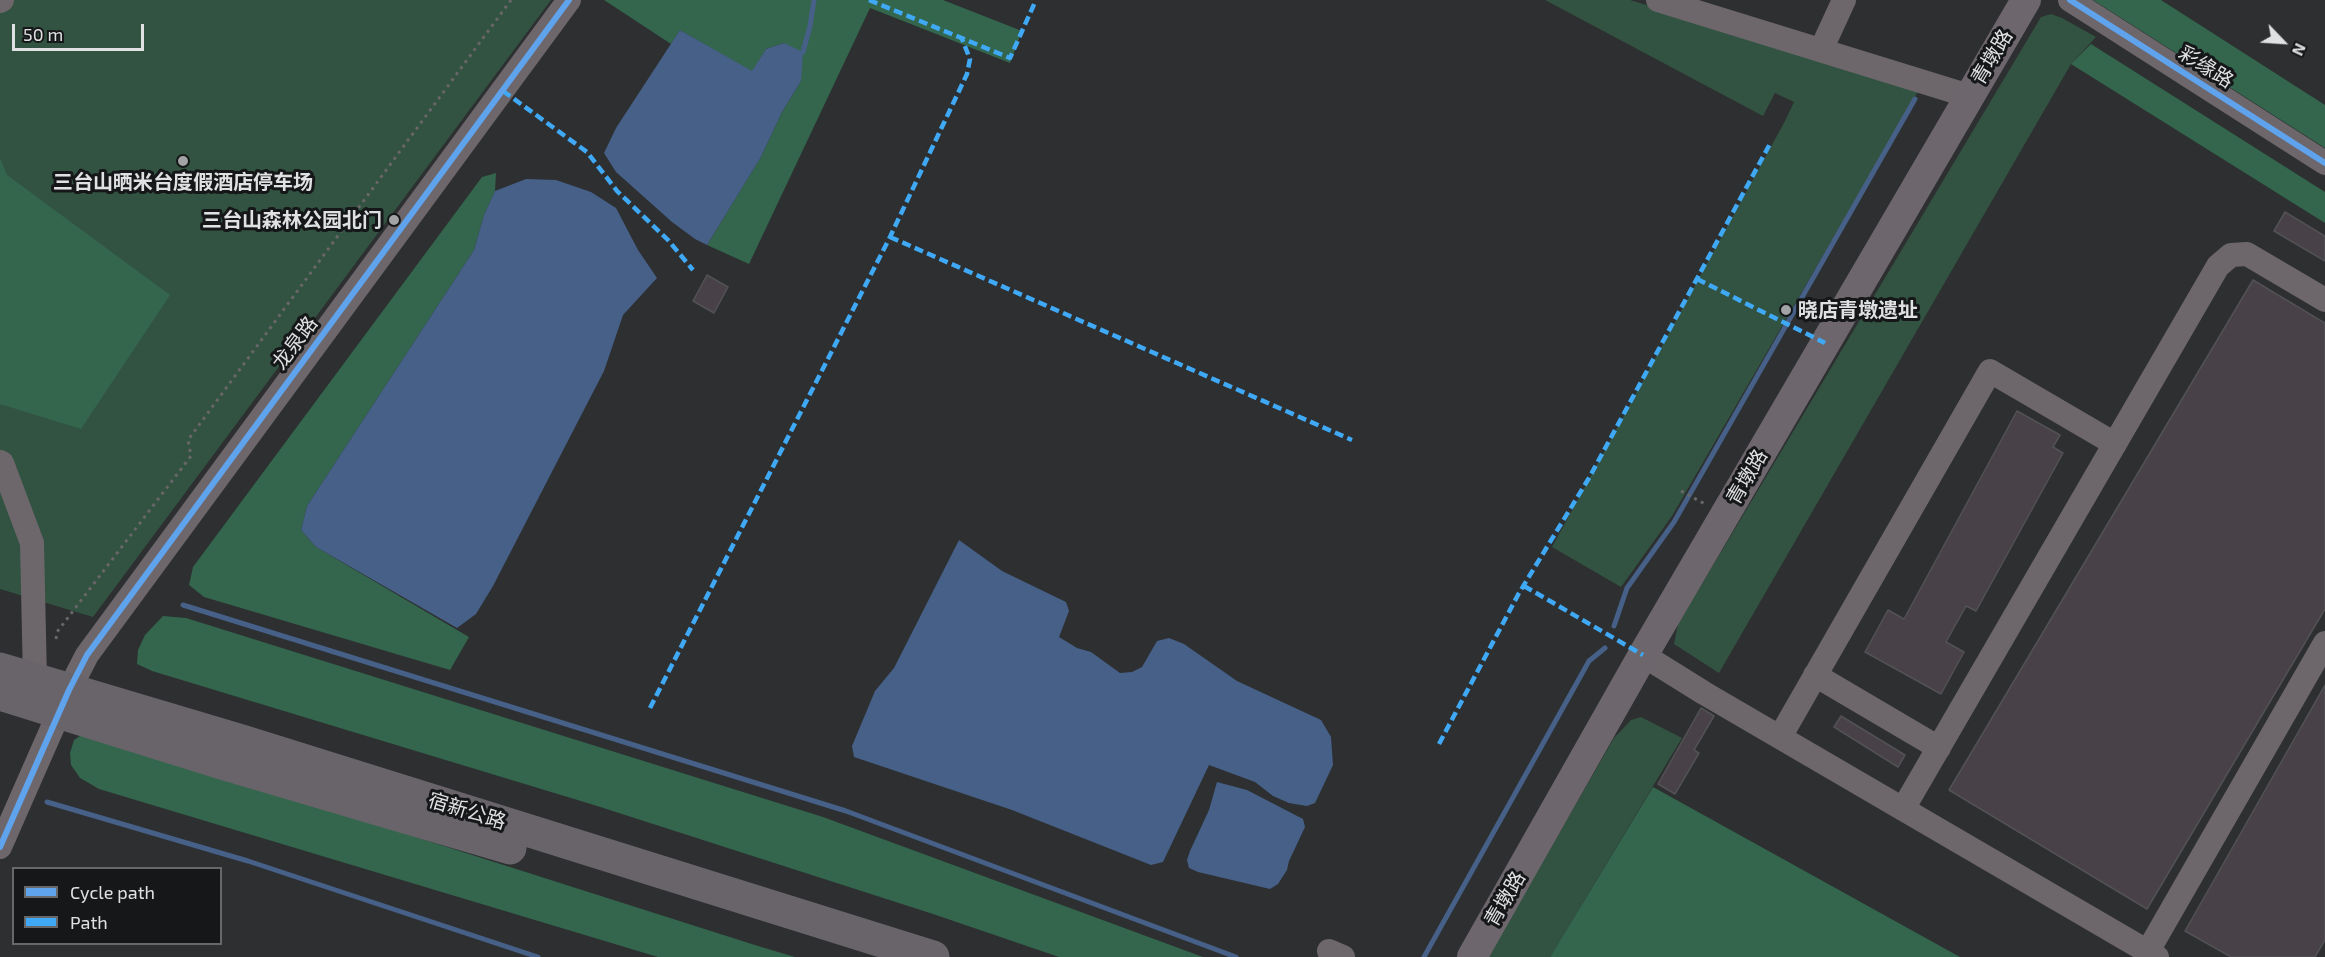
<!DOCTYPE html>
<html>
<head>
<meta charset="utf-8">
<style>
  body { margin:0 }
  #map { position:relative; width:2325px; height:957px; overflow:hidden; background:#2d2f31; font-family:"Exo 2",sans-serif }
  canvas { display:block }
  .legend { position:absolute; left:12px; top:867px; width:210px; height:78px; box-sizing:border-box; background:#151718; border:2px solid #666869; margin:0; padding:8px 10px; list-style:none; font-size:18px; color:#dfe1e3 }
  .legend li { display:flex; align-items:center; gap:12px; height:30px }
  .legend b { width:30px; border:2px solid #666869 }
  .north { position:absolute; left:2253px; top:12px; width:60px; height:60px; -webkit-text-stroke:4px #151718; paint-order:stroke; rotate:115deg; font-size:16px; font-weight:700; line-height:24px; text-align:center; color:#dfe1e3 }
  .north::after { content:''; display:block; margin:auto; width:21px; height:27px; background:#dfe1e3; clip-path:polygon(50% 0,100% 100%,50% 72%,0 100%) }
  .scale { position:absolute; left:12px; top:24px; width:132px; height:27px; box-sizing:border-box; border:3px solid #dfe1e3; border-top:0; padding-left:8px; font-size:18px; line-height:21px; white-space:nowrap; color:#dfe1e3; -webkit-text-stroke:4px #151718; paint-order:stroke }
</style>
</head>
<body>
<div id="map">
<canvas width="2325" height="957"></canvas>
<ul class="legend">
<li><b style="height:8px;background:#60a3ed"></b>Cycle path</li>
<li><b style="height:8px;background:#3fa9f5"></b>Path</li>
</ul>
<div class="north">N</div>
<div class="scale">50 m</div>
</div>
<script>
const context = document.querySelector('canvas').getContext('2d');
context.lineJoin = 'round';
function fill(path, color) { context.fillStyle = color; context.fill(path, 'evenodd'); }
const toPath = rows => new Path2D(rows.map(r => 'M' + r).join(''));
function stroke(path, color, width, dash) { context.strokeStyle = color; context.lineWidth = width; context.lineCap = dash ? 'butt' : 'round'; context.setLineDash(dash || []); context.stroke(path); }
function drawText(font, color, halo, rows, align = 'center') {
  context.font = font + ' "Exo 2","Noto Sans SC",sans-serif'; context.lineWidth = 6; context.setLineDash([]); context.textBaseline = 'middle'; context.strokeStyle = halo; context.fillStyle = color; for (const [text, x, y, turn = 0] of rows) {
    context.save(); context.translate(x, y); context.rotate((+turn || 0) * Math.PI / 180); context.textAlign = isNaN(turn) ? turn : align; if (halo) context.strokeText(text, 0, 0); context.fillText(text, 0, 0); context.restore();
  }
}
fill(toPath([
  [0,0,551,0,93,617,0,589],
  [1545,0,1630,0,1920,88,1672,516,1621,587,1552,547,1785,121,1794,102,1775,93,1763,116],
  [2051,14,2062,18,2096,37,2071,64,1719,673,1674,644,1678,624,2041,17],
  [1641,717,1682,738,1550,957,1488,957,1614,738,1631,720]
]), '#325341');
fill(toPath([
  [604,0,943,0,1022,31,1010,63,870,8,749,264,707,245,761,157,782,112,801,81,784,43,766,49,752,72,680,30,671,44],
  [2093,0,2161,0,2325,105,2325,148],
  [2091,44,2325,192,2325,223,2071,64],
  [0,158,7,175,170,295,81,429,0,404],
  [496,173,495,191,484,215,474,250,307,506,301,530,316,547,469,637,450,670,204,597,189,585,193,567,482,177],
  [163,616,186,618,823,817,1203,957,1059,957,933,914,594,805,152,671,137,664,138,650,145,635],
  [86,732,758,946,795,957,658,957,99,789,80,778,71,765,70,753,74,740],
  [1653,787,1960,957,1550,957]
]), '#33664d');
fill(toPath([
  [680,30,752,71,766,49,784,43,803,52,801,81,782,112,761,157,707,245,695,239,672,222,616,172,604,153,616,128],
  [526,179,556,180,591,192,616,208,638,250,657,278,623,315,604,371,493,586,476,614,457,628,316,547,301,530,307,506,474,250,484,215,495,191],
  [959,540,1002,571,1066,602,1069,611,1059,637,1077,648,1091,652,1120,673,1132,672,1142,667,1157,641,1169,638,1184,644,1237,681,1321,720,1331,737,1333,765,1315,803,1307,806,1289,803,1273,796,1255,782,1209,765,1163,862,1151,865,1012,810,854,757,852,746,875,691,894,668],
  [1217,782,1247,790,1303,819,1305,827,1289,861,1287,870,1278,884,1270,889,1198,872,1189,868,1187,860,1190,851,1209,810]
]), '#466087');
stroke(toPath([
  [803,52,810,26,814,0],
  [183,605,846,811,1236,957],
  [1614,626,1627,588,1674,522,1915,99],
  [47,802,248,861,538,957],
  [1424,957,1589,661,1605,648]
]), '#466087', 5);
const building = toPath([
  [2285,212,2325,236,2325,261,2274,231,2285,212],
  [707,275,728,287,714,313,693,301,707,275],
  [2253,280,2325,323,2325,609,2147,909,1949,790,2253,280],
  [2017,411,2060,435,2053,447,2063,453,1976,611,1966,606,1946,642,1964,652,1941,694,1865,652,1888,610,1904,619,2017,411],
  [2325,685,2325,940,2315,957,2231,957,2185,931,2325,685],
  [1701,708,1714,716,1694,750,1699,753,1675,794,1658,784,1701,708],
  [1841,716,1905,755,1898,767,1834,727,1841,716]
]);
fill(building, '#494148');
stroke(building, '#525254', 1.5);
stroke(toPath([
  [1681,491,1705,504],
  [56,639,57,632,191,456,188,440,511,0]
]), '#686668', 3, [3, 4.5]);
stroke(toPath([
  [1658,0,1969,96],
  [2070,0,2325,163],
  [0,1,2,0],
  [1821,50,1844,0],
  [0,462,2,463,32,543,35,680,32,693],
  [1643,655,1704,693,2157,957],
  [1815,675,1939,748],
  [1780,737,1990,371,2115,444],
  [1903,809,2218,266,2231,255,2247,254,2325,300],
  [0,847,69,690,87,655,569,0],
  [1329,951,1343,957],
  [2148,951,2325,643]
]), '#6d676c', 24);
stroke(toPath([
  [1472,957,1643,655,2026,0]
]), '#6d666c', 30);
stroke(toPath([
  [0,669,242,741,933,957],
  [0,694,225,764,510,848]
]), '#696469', 33);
stroke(toPath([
  [869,0,1010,58,1036,0],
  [503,91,587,152,617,191,668,240,693,270],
  [890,237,1352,440],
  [1697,279,1825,343],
  [1524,586,1643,655],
  [650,708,890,237,967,74,970,59,962,39],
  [1439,744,1519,593,1589,478,1771,142]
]), '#3fa9f5', 4.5, [9, 4.5]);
stroke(toPath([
  [2070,0,2325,163],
  [0,847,69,690,87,655,569,0]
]), '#60a3ed', 6);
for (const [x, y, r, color] of [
  [183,161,6,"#a1a3a5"],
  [394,220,6,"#a1a3a5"],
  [1786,310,6,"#a1a3a5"]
]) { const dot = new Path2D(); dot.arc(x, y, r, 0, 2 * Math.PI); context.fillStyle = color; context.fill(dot); stroke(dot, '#151718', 2); }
drawText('20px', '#dfe1e3', '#151718', [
  ["青墩路",1992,57,-59],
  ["彩缘路",2206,67,32],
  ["龙泉路",295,343,-53],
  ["青墩路",1747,477,-60],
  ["宿新公路",467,811,17],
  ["青墩路",1505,899,-60]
]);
drawText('bold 20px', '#dfe1e3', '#151718', [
  ["三台山晒米台度假酒店停车场",183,182],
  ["三台山森林公园北门",382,220,"right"],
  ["晓店青墩遗址",1798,310,"left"]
]);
</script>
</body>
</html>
